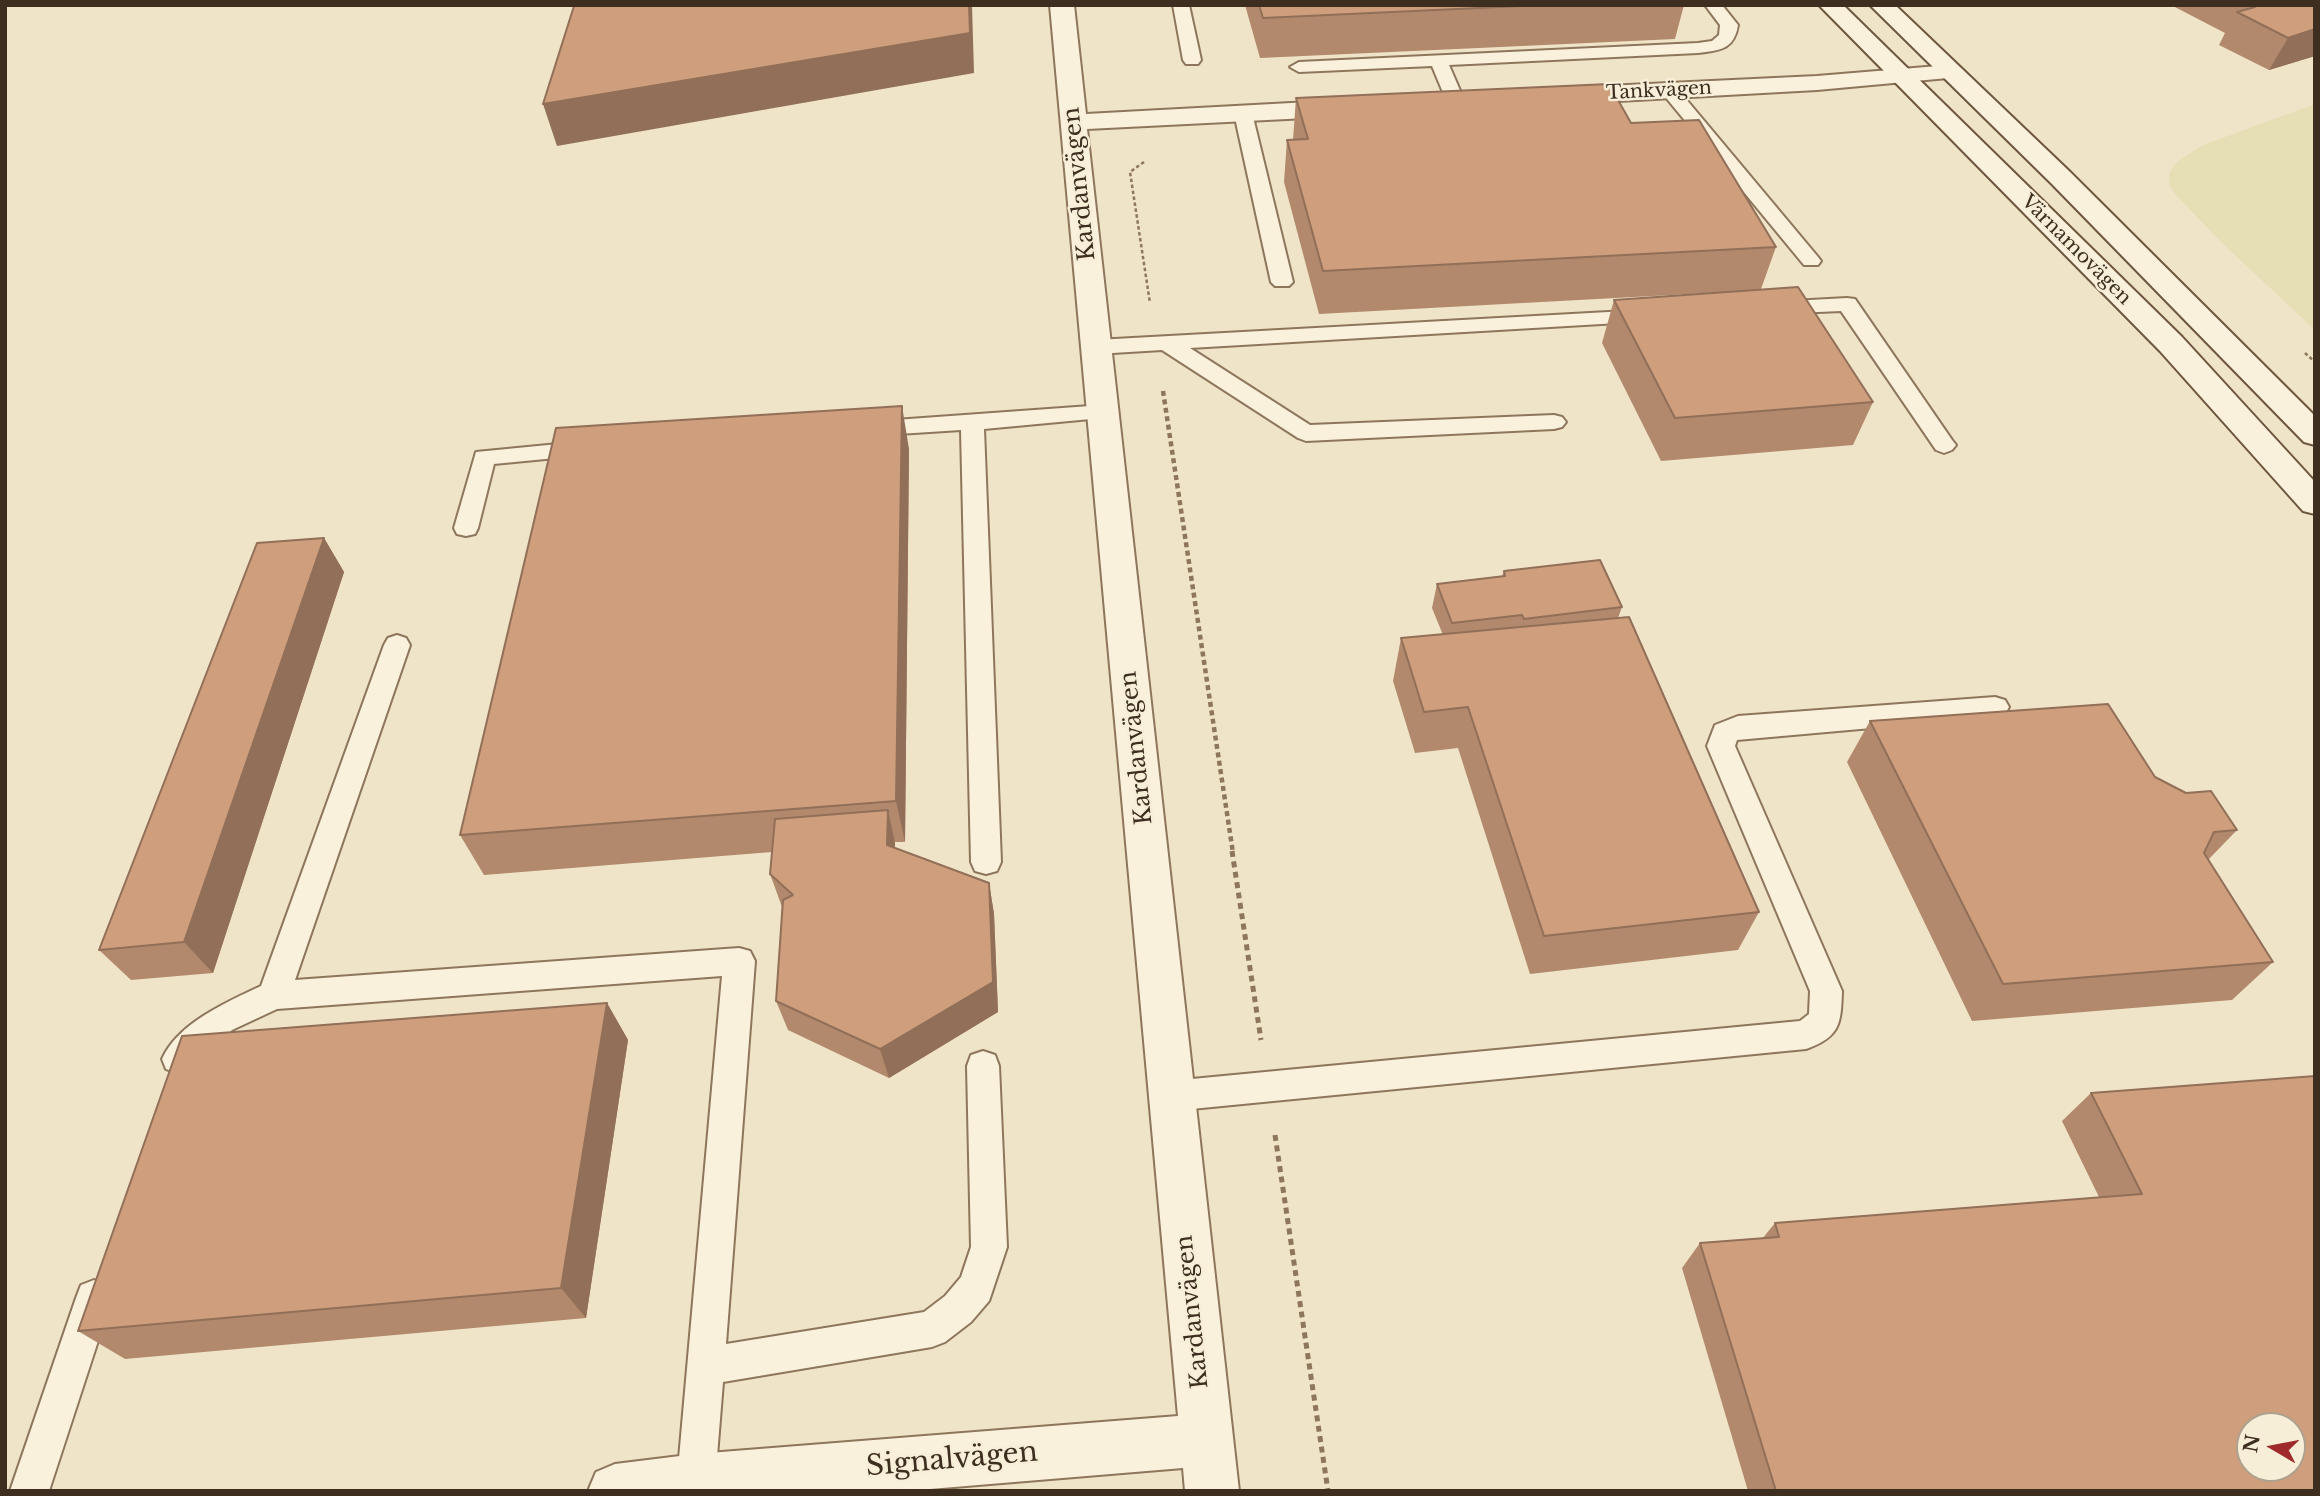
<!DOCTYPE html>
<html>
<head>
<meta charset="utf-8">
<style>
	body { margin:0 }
	#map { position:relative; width:2320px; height:1496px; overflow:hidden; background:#f0e4c8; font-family:"Libre Baskerville",serif }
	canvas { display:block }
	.frame { position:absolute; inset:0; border:7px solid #3d2e20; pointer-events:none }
	.north { position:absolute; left:2236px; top:1412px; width:70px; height:70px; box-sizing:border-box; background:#f7eed8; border:2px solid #ada18e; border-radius:50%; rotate:280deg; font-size:19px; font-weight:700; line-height:28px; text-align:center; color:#3d2e20 }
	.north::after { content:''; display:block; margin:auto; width:24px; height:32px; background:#9e2a2b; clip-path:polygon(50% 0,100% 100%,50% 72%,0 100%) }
</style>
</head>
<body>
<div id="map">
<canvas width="2320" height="1496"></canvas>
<div class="frame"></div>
<div class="north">N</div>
</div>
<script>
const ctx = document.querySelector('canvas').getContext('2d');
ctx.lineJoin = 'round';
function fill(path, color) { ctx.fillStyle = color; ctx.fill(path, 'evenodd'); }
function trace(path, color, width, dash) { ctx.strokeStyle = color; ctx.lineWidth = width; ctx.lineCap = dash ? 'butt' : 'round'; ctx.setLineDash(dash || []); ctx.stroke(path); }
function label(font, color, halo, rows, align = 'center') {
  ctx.font = font + ' "Libre Baskerville",serif'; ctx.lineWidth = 5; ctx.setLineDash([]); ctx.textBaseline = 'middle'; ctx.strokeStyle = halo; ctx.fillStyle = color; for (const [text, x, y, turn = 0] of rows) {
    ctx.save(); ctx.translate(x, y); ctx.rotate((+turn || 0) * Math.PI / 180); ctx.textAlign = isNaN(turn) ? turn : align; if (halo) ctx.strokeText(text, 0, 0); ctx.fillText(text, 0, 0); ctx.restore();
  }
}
const farmland = new Path2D(`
	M2315,104v226l-93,-87 -47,-49 -6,-10v-11l9,-12 25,-16z`);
const pathFar2 = new Path2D(`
	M1144,162l-14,10 20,131
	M2305,353l10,9`);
const pathFar1 = new Path2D(`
	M1163,391l70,462`);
const path = new Path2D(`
	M1232,851l29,189
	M1275,1135l53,356`);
const lane = new Path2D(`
	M1173,5h16l12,55 -3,4h-12l-3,-4z
	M1705,5h17l16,20c-4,25 -18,25 -40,28l-249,12 16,37 -9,6 -9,-6 -15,-36 -133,6 -9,-5 9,-5 399,-19 14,-2 7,-6 1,-10z
	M1669,85l6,1 143,171 3,4 -3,4h-14l-141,-171 -3,-4 3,-4z
	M1243,107l9,6 41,169 -4,4h-14l-4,-4 -37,-169z
	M1847,298l8,1 97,141 4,5 -4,5 -8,3 -8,-3 -95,-139 -68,3 -8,-1 -3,-5 3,-5 8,-1z
	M1645,310l8,1 3,5 -3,5 -463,27 120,77 244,-10 8,2 4,5 -4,5 -8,2 -248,12 -8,-3 -136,-88 -66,4 -8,-2 -3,-5 3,-5 8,-2z
	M1104,405l8,2 3,5 -3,5 -128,12 17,433 -4,9 -11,3 -11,-3 -4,-9 -10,-432 -94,6 -8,-2 -4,-5 4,-5 8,-2z
	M589,441l8,3 4,5 -4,5 -103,10 -16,64 -3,6 -9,2 -9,-2 -3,-6 22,-76z
	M397,635l9,3 4,7 -115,335 444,-32 11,3 5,10 -29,383 198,-32 21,-16 16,-19 10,-30 -4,-181 4,-11 12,-4 12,4 4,11 8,181 -18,54 -18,21 -26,20 -13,5 -209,35 -8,99 -4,10h-30l-4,-10 45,-505 -445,33 -45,21 -42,39 -12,5 -12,-5 -4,-10c16,-36 65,-57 99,-73l123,-341 4,-7z
	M1995,697l10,3 4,7 -4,7 -10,3 -258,23 -2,6 107,245c-1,33 -2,46 -36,58l-635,62 -12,-4 -5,-11 5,-11 12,-4 629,-60 9,-7 1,-23 -103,-245 8,-21 23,-9z
	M94,1280l13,5 5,13 -63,193h-39l66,-193 5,-13z`);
const street = new Path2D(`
	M1050,5h24l12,109 261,-14 9,3 4,5 -4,5 -9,3 -260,13 152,1362h-54l-2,-23 -277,23h-318l8,-19 19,-8 81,-10 482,-38z
	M1950,65l9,2 3,5 -3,5 -142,13 -253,14 -9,-3 -4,-5 4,-5 9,-3 253,-12z`);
const secondary = new Path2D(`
	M1819,5h24l339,332 133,145v32l-12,-3 -143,-160z
	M1870,5h25l174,166 246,245v29l-11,-3 -253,-259z`);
const wall = new Path2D(`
	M1245,5h439l-9,34 -415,19z
	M2171,5h144v51l-46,14 -50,-25 6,-12z
	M1296,98l335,25 145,124 -15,42 112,113 -20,43 -192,16 -59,-118 12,-43 113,-8 -408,22 -35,-132 3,-42h6z
	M909,449l-4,393h-10v6l94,35 5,31 4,98 -109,66 -101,-48 -12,-29 6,-94 -12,-33 2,-22 -288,23 -24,-40z
	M324,538l20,34 -131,401 -82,7 -32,-30z
	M1504,571l118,36 -4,11 141,294 -21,38 -208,24 -72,-226 -43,5 -22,-72 8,-43 42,-3 -11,-27 5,-24 65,-8z
	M1870,721l285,56 31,16 51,37 -29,30 65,102 -41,38 -260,21 -125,-259z
	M607,1003l21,37 -42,278 -461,41 -47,-28z
	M2091,1093l224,398h-567l-66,-223 18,-25 62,-4 13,-16 324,-26 -37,-76z`);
const shadedWall = new Path2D(`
	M969,5h3l2,68 -417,73 -14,-42z
	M2315,29v27l-46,14 19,-32z
	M902,406l7,43 -4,393 -9,-41z
	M324,538l20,34 -131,401 -29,-31z
	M888,810l7,33v34l-8,-32z
	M989,883l5,31 4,98 -109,66 -9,-29z
	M607,1003l21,37 -42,278 -25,-30z`);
const building = new Path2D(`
	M581,5h388l1,28 -427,71 31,-98z
	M1259,5h284l-280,13z
	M2252,5h63v24l-27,9 -51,-26 18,-5z
	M1609,84l22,39 68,-3 77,127 -453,24 -36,-131 21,-1 -12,-41z
	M1798,287l75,115 -198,16 -61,-118z
	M902,406l-6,395 -436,34 96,-407z
	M324,538l-140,404 -85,8 158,-407z
	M1600,560l22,47 -98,12 -2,-4 -70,8 -15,-39 68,-8 -1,-5z
	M1629,617l130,295 -215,24 -76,-229 -44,5 -23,-74z
	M2108,704l47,73 31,16 25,-2 26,39 -23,2 -10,21 69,109 -270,22 -133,-263z
	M888,810l-1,35 102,38 4,99 -113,67 -104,-48 7,-101 10,-5 -23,-21 5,-55z
	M607,1003l-46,285 -483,43 104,-295z
	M2315,1076v415h-539l-76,-248 79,-6 -4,-14 367,-29 -51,-101zM2250,1426h42v42h-42z`);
const farStreetnames = [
	["Tankvägen",1659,91,-3],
	["Värnamovägen",2076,250,45]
];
const streetNames = [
	["Kardanvägen",1080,184,-96],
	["Kardanvägen",1137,748,-96],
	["Kardanvägen",1193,1312,-96]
];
const nearStreetnames = [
	["Signalvägen",952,1460,-5]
];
fill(farmland, '#e6deb5');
trace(lane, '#8d765c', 4);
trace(street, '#8d765c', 4);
trace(secondary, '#6f573f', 4);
trace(pathFar2, '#8d765c', 2.5, [3.5, 2.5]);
trace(pathFar1, '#8d765c', 4.5, [5, 3.5]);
trace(path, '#8d765c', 5, [6, 4.5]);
fill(lane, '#faf1dc');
fill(street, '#faf1dc');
fill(secondary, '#faf1dc');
fill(wall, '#b2896c');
fill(shadedWall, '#916f58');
fill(building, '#cf9f7d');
trace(building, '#916f58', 2);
label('19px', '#3d2e20', '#f7eed8', farStreetnames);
label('23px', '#3d2e20', '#f7eed8', streetNames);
label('28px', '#3d2e20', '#f7eed8', nearStreetnames);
</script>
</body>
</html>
